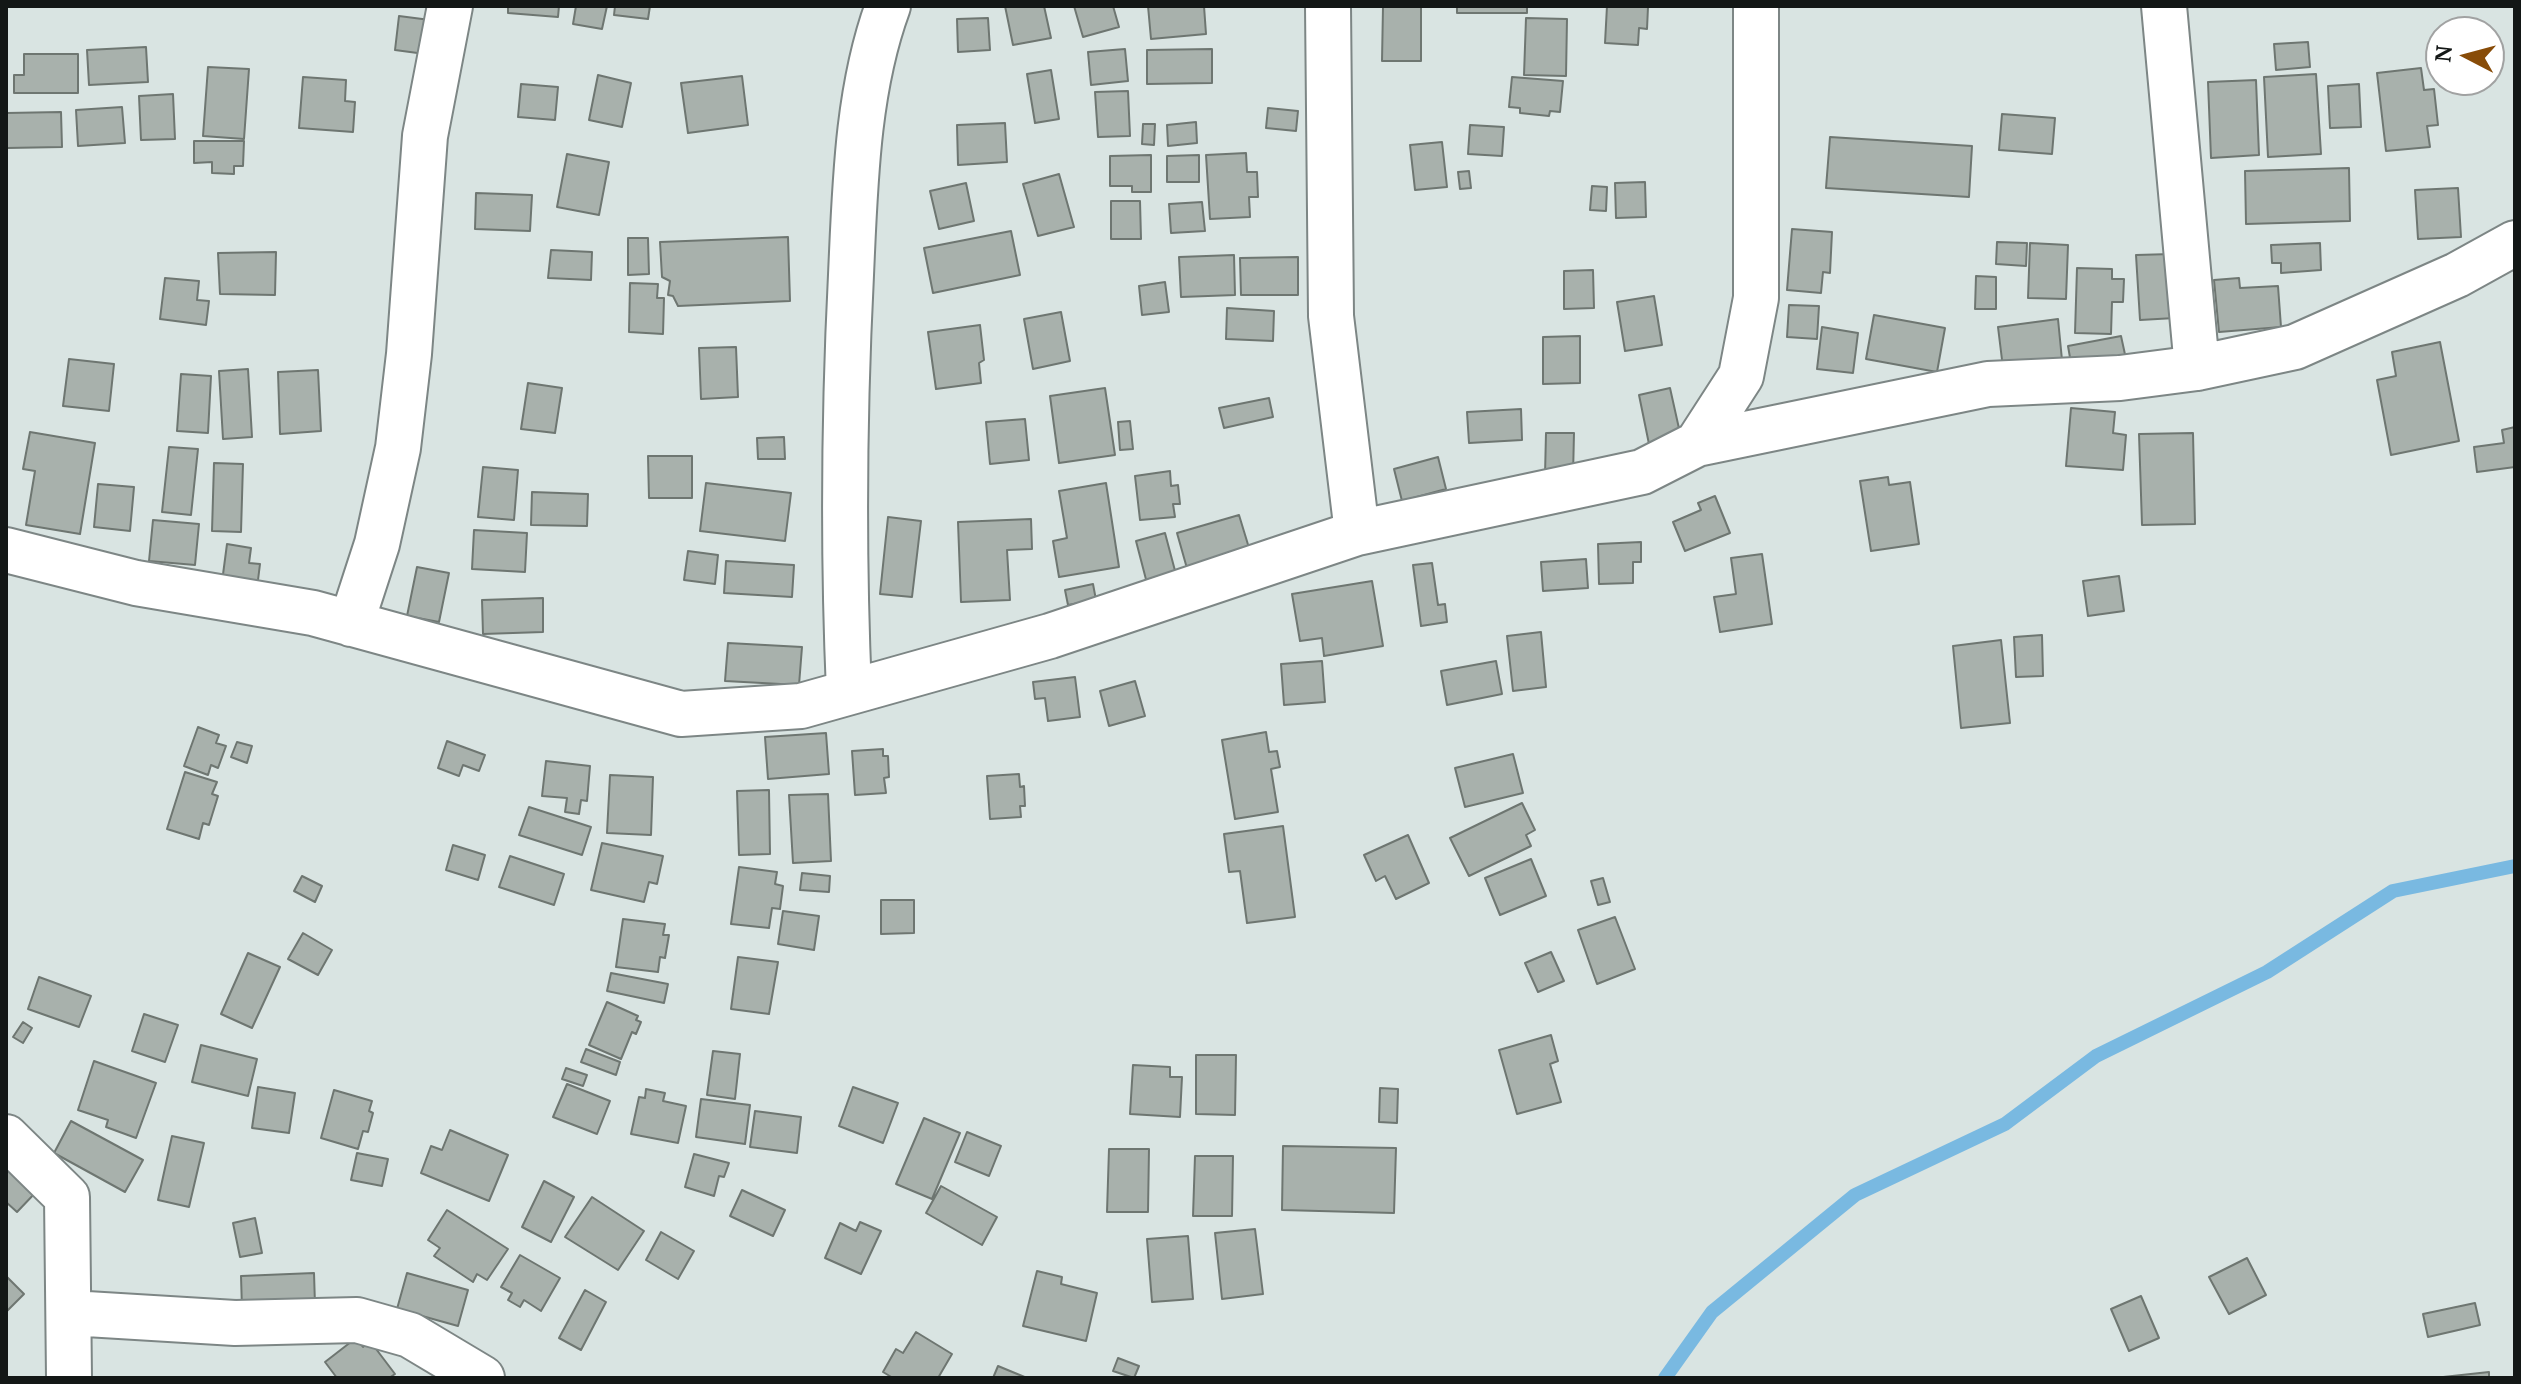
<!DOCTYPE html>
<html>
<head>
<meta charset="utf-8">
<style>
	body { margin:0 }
	#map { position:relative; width:2521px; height:1384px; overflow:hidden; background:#d9e4e2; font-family:"PT Serif",serif }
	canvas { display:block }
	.frame { position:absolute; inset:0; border:8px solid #131716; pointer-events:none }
	.north { position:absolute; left:2425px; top:16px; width:80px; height:80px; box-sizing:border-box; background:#fff; border:2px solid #a1a2a2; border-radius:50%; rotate:276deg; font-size:22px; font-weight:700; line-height:32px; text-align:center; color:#131716 }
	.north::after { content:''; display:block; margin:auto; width:28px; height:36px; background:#884c08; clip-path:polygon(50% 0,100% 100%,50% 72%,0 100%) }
</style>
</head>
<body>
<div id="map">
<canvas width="2521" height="1384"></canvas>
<div class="frame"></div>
<div class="north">N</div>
</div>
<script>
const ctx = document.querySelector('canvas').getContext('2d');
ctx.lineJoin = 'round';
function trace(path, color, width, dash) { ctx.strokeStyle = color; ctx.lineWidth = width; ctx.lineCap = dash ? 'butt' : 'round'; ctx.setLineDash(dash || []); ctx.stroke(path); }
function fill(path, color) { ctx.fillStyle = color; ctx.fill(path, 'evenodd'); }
const stream = new Path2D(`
	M1665,1378l47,-66 143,-117 150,-71 91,-68 171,-84 126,-81 122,-25`);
const building = new Path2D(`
	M508,6h51l-1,11 -50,-4z
	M576,6h31l-5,23 -29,-5z
	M615,6h35l-2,13 -34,-4z
	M1005,6h39l7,32 -38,7z
	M1074,6h39l6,21 -36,10z
	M1148,6h56l2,28 -55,5z
	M1457,6h70v7h-70z
	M1607,6l41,1 -1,22 -8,-1 -1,17 -33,-2z
	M1383,7h38v54h-39z
	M399,16l31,4 -5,34 -30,-4z
	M988,18l2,32 -32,2 -1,-33z
	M1526,18l41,1 -1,57 -42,-1z
	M2308,42l2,25 -34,3 -2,-26z
	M146,47l2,35 -59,3 -2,-35z
	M1125,49l3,32 -37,4 -3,-33z
	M1212,49v34l-65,1v-34z
	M24,54h54v39h-64v-18h10z
	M208,67l41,2 -5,70 -41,-3z
	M2421,68l3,22 10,-1 4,36 -11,1 3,21 -44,4 -9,-78z
	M1051,70l8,49 -24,4 -8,-49z
	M2316,74l5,80 -53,3 -4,-80z
	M598,75l33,8 -9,44 -33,-7z
	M742,76l6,49 -60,8 -7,-50z
	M303,77l43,3 -1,21 10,1 -2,30 -54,-4z
	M1512,77l51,4 -3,31 -10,-1 -1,5 -29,-3v-5l-11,-1z
	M2256,80l3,75 -48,3 -3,-76z
	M521,84l37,3 -3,33 -37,-3z
	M2359,84l2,43 -31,1 -2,-42z
	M1128,91l2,45 -32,1 -3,-45z
	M173,94l2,45 -34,1 -2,-44z
	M122,107l3,36 -47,3 -2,-36z
	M1268,108l30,3 -2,20 -30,-3z
	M61,112l1,35 -55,1v-35z
	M2002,114l53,4 -3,36 -53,-4z
	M1196,122l1,21 -29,3 -1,-21z
	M1005,123l2,39 -49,3 -1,-40z
	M1143,124h12l-1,21 -12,-1z
	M1470,125l34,2 -2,29 -34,-2z
	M1830,137l142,9 -3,51 -143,-9z
	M194,141h50l-1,25h-9v8l-22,-1v-11l-18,1z
	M1442,142l5,45 -32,3 -5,-45z
	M1246,153l1,19h10l1,25h-9l1,20 -40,2 -4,-64z
	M567,154l42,8 -10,53 -42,-8z
	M1151,155v37h-19v-6h-22v-30z
	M1199,155v27h-32v-26z
	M2349,168l1,53 -104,3 -1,-53z
	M1469,171l2,17 -11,1 -2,-17z
	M1059,174l15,53 -36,9 -15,-52z
	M1645,182l1,35 -30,1 -1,-35z
	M966,183l8,38 -35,8 -9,-38z
	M1592,186l15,1 -1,24 -16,-1z
	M2458,188l3,49 -43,2 -3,-49z
	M476,193l56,2 -2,36 -55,-2z
	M1111,201h29l1,38h-30z
	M1202,202l3,29 -34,2 -2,-29z
	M1792,229l40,3 -2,41 -7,-1 -2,21 -34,-3z
	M1011,231l9,44 -87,18 -9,-45z
	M788,237l2,64 -112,5 -5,-10 -5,-1 2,-14 -8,-4 -2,-35z
	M628,238h20l1,36 -21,1z
	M1997,242l30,1 -1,23 -30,-2z
	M2030,243l38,2 -2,54 -38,-1z
	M2320,243l1,27 -40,3v-10h-9l-1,-18z
	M551,250l41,2 -1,28 -43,-2z
	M276,252l-1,43 -55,-1 -2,-41z
	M2172,254l3,64 -35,2 -4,-65z
	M1234,255l1,40 -54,2 -2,-40z
	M1298,257v38h-57l-1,-37z
	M2077,268l35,1v10h12l-1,23h-11l-1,32 -36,-1z
	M1593,270l1,38 -30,1v-38z
	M1976,276l20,1v32h-21z
	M165,278l34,3 -2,19 12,1 -3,24 -46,-6z
	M2239,278l1,10 38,-2 3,41 -62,5 -5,-52z
	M1165,282l4,30 -27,3 -3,-29z
	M630,283l28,1 -1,14h7l-1,36 -34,-2z
	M1654,296l8,49 -37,6 -8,-49z
	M1789,305l30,1 -2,33 -30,-2z
	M1227,308l47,3 -1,30 -47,-2z
	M1061,312l9,49 -37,8 -9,-50z
	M1874,315l71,13 -8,44 -71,-13z
	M2058,319l4,41 -59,8 -5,-41z
	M980,325l4,35 -5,3 2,20 -45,6 -8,-57z
	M1822,327l36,6 -5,40 -36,-4z
	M1580,336v47l-37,1v-47z
	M2121,336l5,23 -54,10 -4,-23z
	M2440,342l19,99 -68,14 -14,-75 19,-4 -4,-24z
	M736,347l2,50 -37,2 -2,-51z
	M69,359l45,5 -5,47 -46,-5z
	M248,369l4,68 -29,2 -4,-68z
	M318,370l3,61 -41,3 -2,-62z
	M181,374l30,2 -3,57 -31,-2z
	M528,383l34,5 -7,45 -34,-4z
	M1105,388l10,67 -56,8 -9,-67z
	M1670,388l12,54 -32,7 -11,-54z
	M1269,398l4,19 -49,11 -5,-20z
	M2071,408l44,4 -2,21 13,2 -3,35 -57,-4z
	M1521,409l1,31 -53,3 -2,-31z
	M1025,419l4,41 -39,4 -4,-42z
	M1130,421l3,28 -13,1 -2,-28z
	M2515,427v40l-38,5 -3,-25 30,-4 -2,-13z
	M30,432l65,11 -15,91 -54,-9 9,-54 -12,-2z
	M1546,433h28l-1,43 -28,-1z
	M2193,433l2,91 -53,1 -3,-91z
	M784,437l1,22h-27l-1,-21z
	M169,447l29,2 -7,66 -29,-3z
	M648,456h44v42h-43z
	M1438,457l8,32 -44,12 -8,-32z
	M214,463l29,1 -2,68 -29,-1z
	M483,467l35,3 -4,50 -36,-3z
	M1170,471l1,15 7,-1 2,19h-7l2,13 -35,3 -5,-44z
	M1888,477l1,8 21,-3 9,62 -48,7 -11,-70z
	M706,483l85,10 -6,48 -85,-10z
	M1106,483l13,84 -60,10 -6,-36 14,-3 -8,-47z
	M98,484l36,3 -4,44 -36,-4z
	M532,492l56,2 -1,32 -56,-1z
	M1715,496l15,37 -45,18 -12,-29 28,-12 -3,-7z
	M1239,515l14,46 -63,18 -13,-46z
	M888,517l33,4 -9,76 -32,-3z
	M1031,519l1,30 -25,1 3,50 -49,2 -3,-80z
	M153,520l46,4 -4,41 -46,-4z
	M474,530l53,3 -2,39 -53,-3z
	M1165,533l13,49 -29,9 -13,-50z
	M1641,542v20h-8v21l-34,1 -1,-40z
	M227,544l24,4 -2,15 11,1 -3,24 -35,-6z
	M688,551l30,4 -3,29 -31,-4z
	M1762,554l10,70 -52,8 -6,-35 22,-3 -5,-36z
	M1586,559l2,29 -45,3 -2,-29z
	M726,561l68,4 -2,32 -68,-4z
	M1432,563l6,42 7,-1 2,18 -26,4 -8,-61z
	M417,567l32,6 -10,49 -32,-6z
	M2119,576l5,35 -36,5 -5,-35z
	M1372,581l11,65 -59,10 -2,-18 -22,3 -8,-47z
	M1093,584l3,16 -28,5 -3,-15z
	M543,598v34l-60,2 -1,-34z
	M1541,632l5,55 -33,4 -6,-55z
	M2042,635l1,41 -27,1 -2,-40z
	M2001,640l9,83 -49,5 -8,-82z
	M728,643l74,4 -3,38 -74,-4z
	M1322,661l3,41 -41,3 -3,-41z
	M1496,661l6,33 -55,11 -6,-34z
	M1075,677l5,40 -32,4 -3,-23 -10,1 -2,-17z
	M1135,681l10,35 -36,10 -9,-35z
	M198,727l21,8 -3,8 10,3 -8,22 -7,-3 -3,10 -24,-9z
	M1266,732l3,20 8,-1 3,16 -9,2 7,43 -43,7 -13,-79z
	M826,733l3,41 -61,5 -3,-42z
	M447,741l38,14 -6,16 -16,-6 -4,11 -21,-8z
	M237,742l15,4 -5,17 -16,-6z
	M883,749v7h5l1,21 -5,1 2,15 -31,2 -3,-44z
	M1513,754l10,39 -58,14 -10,-39z
	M546,761l44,5 -3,35 -6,-1 -2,14 -14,-2 2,-14 -25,-2z
	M185,772l32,10 -5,12 6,2 -9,29 -6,-2 -4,16 -32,-10z
	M1019,774l1,13 4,-1 1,20h-5l1,11 -31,2 -3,-43z
	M610,775l43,2 -2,58 -44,-2z
	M769,790l1,64 -31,1 -2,-64z
	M828,794l3,67 -38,2 -4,-68z
	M1522,803l13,27 -9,5 5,11 -62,30 -19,-38z
	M529,807l62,20 -9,28 -63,-20z
	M1283,826l12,91 -48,6 -7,-52 -11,1 -5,-38z
	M1408,835l21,48 -33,16 -11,-23 -9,5 -12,-26z
	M602,843l61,13 -6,28 -8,-2 -5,20 -53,-12z
	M453,845l32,10 -7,25 -32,-10z
	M510,856l54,18 -10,31 -55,-18z
	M1531,859l15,37 -46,19 -15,-37z
	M739,867l38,5 -2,12 8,2 -3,23 -8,-1 -3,20 -38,-4z
	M802,873l28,3 -1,16 -29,-2z
	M302,876l20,10 -7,16 -21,-11z
	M1603,878l7,24 -12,3 -7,-24z
	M881,900h33v33l-33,1z
	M783,911l36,5 -5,34 -36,-6z
	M1615,917l20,52 -38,15 -19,-54z
	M623,919l42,5 -2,11h6l-4,23 -5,-1 -2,15 -42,-5z
	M303,933l29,17 -14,25 -30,-16z
	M1551,952l13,29 -26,11 -13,-29z
	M248,953l32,14 -28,61 -31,-14z
	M738,957l40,5 -9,52 -38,-5z
	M611,973l57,11 -4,19 -57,-12z
	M39,977l52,19 -12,31 -51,-18z
	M607,1002l31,14 -2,4 5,2 -5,12 -4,-2 -11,27 -32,-14z
	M144,1014l34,11 -13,37 -33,-11z
	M23,1022l9,6 -9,15 -10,-6z
	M1551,1035l7,26 -8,3 11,38 -44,12 -18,-64z
	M201,1045l56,14 -9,37 -56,-14z
	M586,1049l34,13 -4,13 -35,-13z
	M713,1051l27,3 -5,45 -28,-4z
	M1196,1055h40l-1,60 -39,-1z
	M94,1061l62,22 -20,55 -30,-11 2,-7 -30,-10z
	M1133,1065l37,2v10h12l-2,40 -50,-3z
	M566,1068l21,7 -4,11 -21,-7z
	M567,1084l43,17 -13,33 -44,-17z
	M258,1087l37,6 -6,40 -37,-5z
	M853,1087l45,16 -15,40 -44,-17z
	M1380,1088l18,1 -1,34 -18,-1z
	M646,1089l19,4 -2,8 23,5 -8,37 -47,-9 8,-37 6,1z
	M334,1090l38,11 -3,10 4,2 -5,19 -5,-1 -5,18 -37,-11z
	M701,1099l49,6 -5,39 -49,-7z
	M755,1111l46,6 -4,36 -47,-6z
	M924,1118l36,15 -28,66 -36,-15z
	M71,1121l72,39 -18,32 -71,-39z
	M450,1130l58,25 -19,46 -68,-28 10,-27 11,4z
	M967,1132l34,14 -12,30 -34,-14z
	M172,1136l32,7 -15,64 -31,-7z
	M1283,1146l113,2 -2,65 -112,-3z
	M1109,1149h40l-1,63h-41z
	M357,1153l31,6 -6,27 -31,-6z
	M694,1154l35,9 -5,14 -5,-1 -5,20 -29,-9z
	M1195,1156h38l-1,60h-39z
	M6,1163l30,29 -19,20 -11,-10z
	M544,1181l30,16 -23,45 -29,-15z
	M941,1186l56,31 -15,28 -56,-32z
	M742,1190l43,20 -12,26 -43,-20z
	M592,1197l52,34 -26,39 -53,-33z
	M447,1210l61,39 -21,31 -10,-6 -4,8 -39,-26 6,-8 -12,-8z
	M255,1218l7,35 -22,4 -7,-34z
	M860,1222l21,9 -20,43 -36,-16 15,-35 16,8z
	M1255,1229l8,65 -41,5 -7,-66z
	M661,1232l33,19 -16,28 -32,-19z
	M1188,1236l5,63 -41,3 -5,-63z
	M520,1255l40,23 -19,33 -17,-11 -4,7 -12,-7 4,-7 -11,-6z
	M2247,1258l19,37 -37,19 -20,-37z
	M1037,1271l25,6 -1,7 36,9 -11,48 -63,-15z
	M314,1273l1,32 -73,4 -1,-33z
	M407,1273l61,17 -10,36 -61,-17z
	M6,1276l18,18 -18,18z
	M585,1290l21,12 -25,48 -22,-12z
	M2141,1296l18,42 -30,13 -18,-42z
	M2475,1303l5,22 -52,12 -5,-23z
	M916,1332l36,22 -14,24h-45l-10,-6 13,-23 7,4z
	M356,1338l7,9 7,-6 25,33 -6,4h-52l-12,-16z
	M1118,1358l21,8 -5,12 -21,-7z
	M998,1366l29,12h-34z
	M2489,1372v6h-55z`);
const minor = new Path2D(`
	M1328,6l3,310 26,217
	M2164,6l33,362
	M1697,444l291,-60 132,-6 77,-10 98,-21 162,-72 58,-32
	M6,550l130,33 177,30 368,101 120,-8 249,-70 307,-103 285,-61 55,-28 44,-68 15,-78v-292
	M351,624l26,-80 21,-96 11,-94 16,-218 25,-130
	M849,692c-6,-139 -5,-278 2,-417 4,-89 6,-185 37,-269
	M6,1137l61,60 2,181
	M70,1313l165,10 122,-3 53,15 72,43`);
trace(stream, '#79b9e1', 14);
fill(building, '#a8b1ac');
trace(building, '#6e7671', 2);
trace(minor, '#7d8685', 48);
trace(minor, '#fff', 44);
</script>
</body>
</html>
